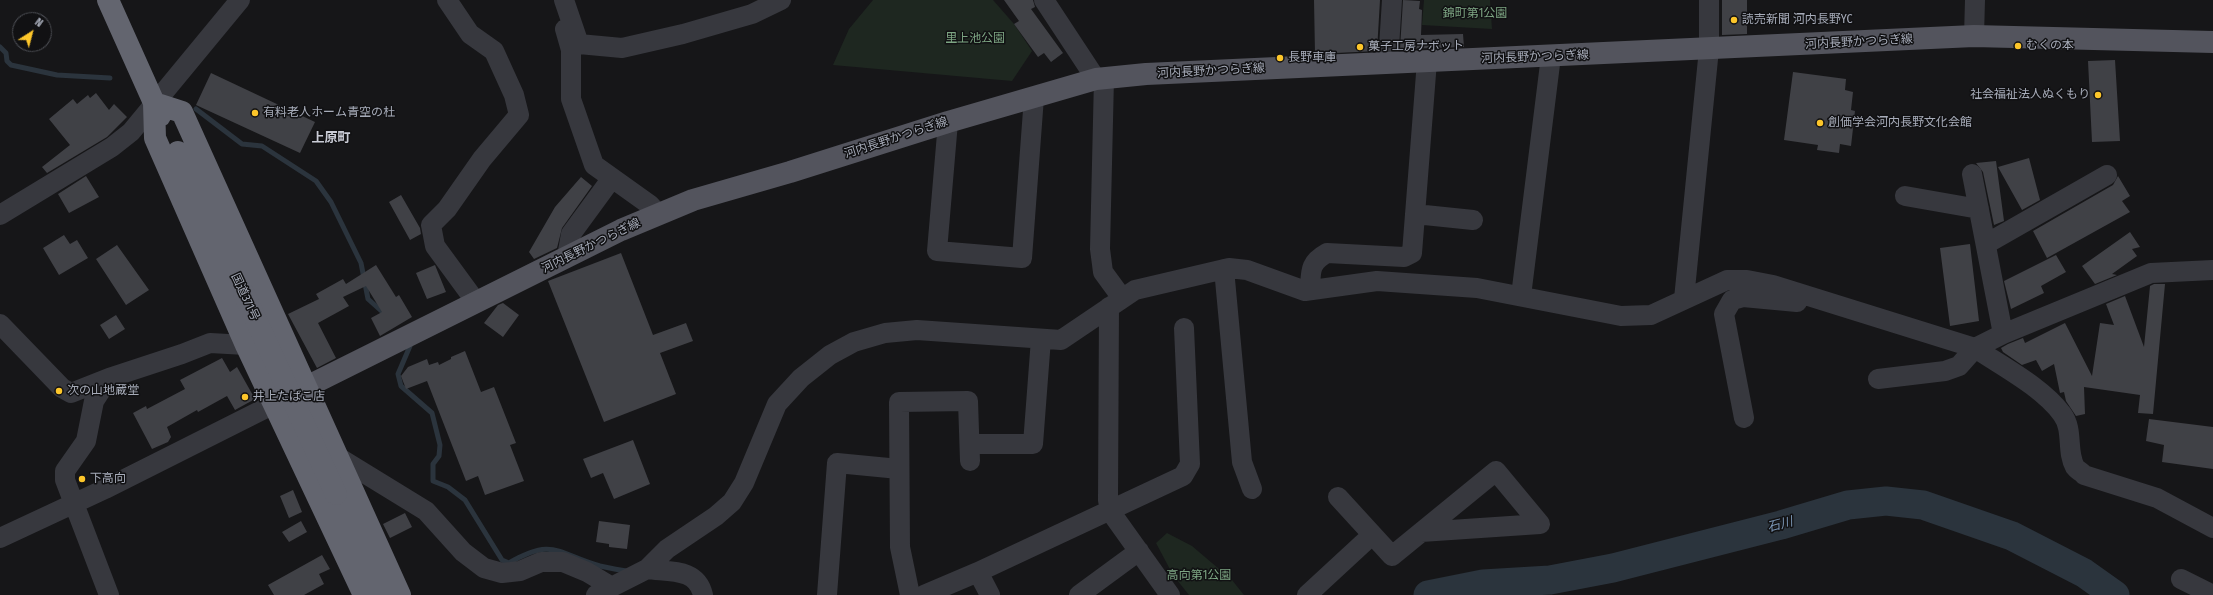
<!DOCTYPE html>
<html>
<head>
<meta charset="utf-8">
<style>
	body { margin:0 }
	#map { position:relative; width:2213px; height:595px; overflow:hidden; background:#161618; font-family:"Fira Sans Condensed",sans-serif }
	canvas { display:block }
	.north { position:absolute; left:12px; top:12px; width:40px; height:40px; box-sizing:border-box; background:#111113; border:1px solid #4d4f55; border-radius:50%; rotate:36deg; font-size:11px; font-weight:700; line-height:16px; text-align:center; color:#a7acb9 }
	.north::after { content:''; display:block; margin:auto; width:14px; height:18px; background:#fdc62a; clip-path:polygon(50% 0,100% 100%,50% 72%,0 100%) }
</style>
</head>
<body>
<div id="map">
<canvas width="2213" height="595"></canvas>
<div class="north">N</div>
</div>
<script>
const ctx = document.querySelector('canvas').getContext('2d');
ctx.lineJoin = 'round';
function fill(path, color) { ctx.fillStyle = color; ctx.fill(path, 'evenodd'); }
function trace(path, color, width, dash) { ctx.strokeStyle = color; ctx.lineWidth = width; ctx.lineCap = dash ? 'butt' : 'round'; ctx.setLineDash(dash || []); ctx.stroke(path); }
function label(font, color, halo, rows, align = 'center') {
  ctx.font = font + ' "Fira Sans Condensed","Noto Sans JP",sans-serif'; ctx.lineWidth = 3; ctx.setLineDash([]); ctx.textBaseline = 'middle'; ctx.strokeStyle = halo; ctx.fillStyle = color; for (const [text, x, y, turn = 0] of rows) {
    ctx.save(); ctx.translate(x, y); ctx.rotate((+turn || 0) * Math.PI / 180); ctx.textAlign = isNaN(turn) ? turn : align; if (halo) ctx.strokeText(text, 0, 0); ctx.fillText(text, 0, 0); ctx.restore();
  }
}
const green = new Path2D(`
	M873,0h120l21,24 18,27 -20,30 -179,-16 16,-36z
	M1424,0h66l2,29 -70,-4z
	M1167,533l25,13 40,34 12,15h-55l-16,-20 -17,-32z`);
const stream = new Path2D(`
	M0,47l6,6 1,8 4,4 46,10 53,3
	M196,109l46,35 20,2 54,35 15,21 30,61 7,36 19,17
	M410,346l-12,28 3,12 31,27 8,32 -1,11 -6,8v17l15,6 17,13 37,60 7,3c45,-26 48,-9 91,3 9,2 18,4 27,5`);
const river = new Path2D(`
	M1428,595l55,-11 67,-4 63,-12 168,-43 67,-20 38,-4 37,4 89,31 72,37 31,22`);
const building = new Path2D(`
	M1004,0h29l2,7 -4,2 32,44 -12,9 -7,-9 -6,4 -24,-33 5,-3z
	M1314,0h66l-3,51 -62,3z
	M1403,0l17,1 -1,8 3,1 -1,25 42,-1 1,13 -64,2z
	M1722,0h25v34l-25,1z
	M2115,60l5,81 -28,1 -4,-81z
	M1793,72l53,7 -1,11 8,2 -2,18 4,1 -4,35 -11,-2 -1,9 -22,-3 1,-5 -34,-5z
	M211,73l104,49 -15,31 -104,-48z
	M96,93l13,17 5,-6 13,13 -20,20 -60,36 -5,-6 28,-22 -21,-26 24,-20 4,5 11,-9 2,3z
	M2029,158l11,42 -18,10 -24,-43z
	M1996,161l8,60 -10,4 -11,-53 -7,-9z
	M86,176l13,21 -30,16 -11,-19z
	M2118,176l12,20 -8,5 8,11 -83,46 -14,-27 80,-46z
	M581,177l11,9 -30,42 -5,20 -23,11 -5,-7 26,-45z
	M401,195l19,33 1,6 -11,6 -21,-38z
	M2130,232l10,15 -8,2 5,7 -25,18 5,1 -22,9 -13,-18z
	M64,235l6,9 7,-4 11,18 -29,17 -16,-27z
	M1970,244l9,77 -29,5 -10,-78z
	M117,245l32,45 -23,15 -30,-46z
	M621,253l32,82 33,-12 7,18 -33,12 16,41 -72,28 -56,-141z
	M2056,255l10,17 -25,14 3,7 -33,16 -7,-28z
	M376,265l20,32 3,-2 13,22 -32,19 -9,-18 11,-6 -16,-26 -23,11 6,9 -31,17 18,35 -19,10 -29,-54 31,-15 -3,-5 27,-15 3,5z
	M435,265l11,27 -19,7 -11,-26z
	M2154,284h11l-12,130 -15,-1 2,-18 -56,-8 1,27 -9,2 -10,-15 -2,-9 -4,1 -6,-29 -12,7 -6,-11 -14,5 -19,-13 -2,-4 7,-4 15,-6 2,5 40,-20 27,53 8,-53 14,2 -8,-21 19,-8 19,51 6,-61z
	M503,303l16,12 -16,22 -19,-14 14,-18z
	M116,315l9,14 -16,10 -9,-14z
	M465,351l16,41 13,-5 22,56 -6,2 14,36 -39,14 -7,-19 -12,5 -39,-100 -21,8 -5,-13 7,-9 19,-8 2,6 9,-3 1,3 12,-6v-2z
	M222,358l8,14 7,-5 18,32 -20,11 -8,-14 -29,16 -1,-2 -30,17 4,10 -3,5 -16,7 -19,-36 13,-7 1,3 38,-20 -5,-9z
	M2149,419l64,8v42l-51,-7 2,-17 -18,-4z
	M633,440l17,44 -36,15 -11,-26 -12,5 -8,-19z
	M293,490l9,22 -13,6 -9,-22z
	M405,513l7,14 -22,11 -7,-14z
	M301,521l6,11 -18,10 -7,-10z
	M599,521l31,4 -3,24 -18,-2v-3l-13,-2z
	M322,555l8,14 -11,5 5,10 -20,11h-30l-6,-10z`);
const minor = new Path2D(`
	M447,0l23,34 24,17 20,44 5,20 -37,44 -35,50 -16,16 4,21 41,56
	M564,0l15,44 43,4 61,-14 69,-20 29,-14
	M1044,0l52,79
	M565,29l6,21v49l23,66 56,40 8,9
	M1974,36l1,-36
	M1388,63l4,-63
	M1104,78l-4,171 3,23 19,26
	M948,122l-11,129 85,7 12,-161
	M1972,174l31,160
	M1905,196l74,13
	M1415,214l58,6
	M0,215l112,-68 19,-15 109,-132
	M1986,244l121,-69
	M567,257l4,-23 41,-56
	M1224,269l18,193 10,27
	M1310,290c1,-19 -1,-27 17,-37l77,4 8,-4 15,-192
	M1521,296l30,-240
	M1684,299l25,-250v-49
	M1109,307l-1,193 2,11 60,84
	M0,324l62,64 9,5 38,-15 73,-24 28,-11 36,2
	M109,378l-15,23 -8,40 -21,30v9l44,115
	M1878,379l67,-8 14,-5 16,-18c28,19 67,39 87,66 12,16 4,37 13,53 2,3 7,5 9,8l73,23 56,30
	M1744,418l-20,-104 8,-14 11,-3 54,5
	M970,444h63l8,-105
	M338,457l88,54 37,41 21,16 18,5 18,-2 21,-9h22l24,10 25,15
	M1338,497l54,59 104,-85 44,53 -119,8
	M0,538l105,-49 169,-85
	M647,569c23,3 50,-1 56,26
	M978,572l12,23
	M2181,579l32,16
	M596,595l51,-26 20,-20 49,-33 16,-14 12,-19 33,-79 24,-26 29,-23 24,-13 31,-9 32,-3 144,10 74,-50 94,-22 18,2 58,21 72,-10 100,7 144,28 30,-1 76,-35h20l26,5 202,63 28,-14 148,-61 62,-3
	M827,595l10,-132 62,6
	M910,595l-10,-48 -1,-145 69,-1 2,60
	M924,595l54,-23 205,-96 7,-12 -6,-136
	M1079,595l60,-44
	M1307,595l65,-60`);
const major = new Path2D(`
	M290,395l331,-165 72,-30 97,-28 158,-50 148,-43 50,-5 828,-38 239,6`);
const highway = new Path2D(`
	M108,0l52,116
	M154,103l28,9 218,483
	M154,103l1,35 91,207 118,250
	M178,152l66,142
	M336,494l45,101`);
const highwayBridge = new Path2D(`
	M244,294l92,200`);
const markers = [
	[1734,20,4,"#fdc62a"],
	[2018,46,4,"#fdc62a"],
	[1360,47,4,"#fdc62a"],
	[1280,58,4,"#fdc62a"],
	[2098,95,4,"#fdc62a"],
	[255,113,4,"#fdc62a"],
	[1820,123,4,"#fdc62a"],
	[59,391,4,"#fdc62a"],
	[245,397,4,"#fdc62a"],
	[82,479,4,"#fdc62a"]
];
const parkNames = [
	["錦町第1公園",1475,14],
	["里上池公園",975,39],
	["高向第1公園",1199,576]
];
const poiNames = [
	["読売新聞 河内長野YC",1742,20],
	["むくの本",2026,46],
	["菓子工房ナボット",1368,47],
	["長野車庫",1288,58],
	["社会福祉法人ぬくもり",2090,95,"right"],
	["有料老人ホーム青空の杜",263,113],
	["創価学会河内長野文化会館",1828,123],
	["次の山地蔵堂",67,391],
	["井上たばこ店",253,397],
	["下高向",90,479]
];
const streetNames = [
	["河内長野かつらぎ線",1859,42,-3],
	["河内長野かつらぎ線",1535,57,-2],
	["河内長野かつらぎ線",1211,71,-3],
	["河内長野かつらぎ線",896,138,-18],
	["河内長野かつらぎ線",591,246,-26],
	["国道371号",245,297,65]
];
const neighbourhoodNames = [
	["上原町",331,138]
];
const waterNames = [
	["石川",1780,525,-15]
];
fill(green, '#1e2720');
trace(stream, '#2b343d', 5);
trace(river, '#2b343d', 29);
fill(building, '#404146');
trace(minor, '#37383e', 20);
trace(major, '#53545d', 22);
trace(highway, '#63656f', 22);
trace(highwayBridge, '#63656f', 22);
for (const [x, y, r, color] of markers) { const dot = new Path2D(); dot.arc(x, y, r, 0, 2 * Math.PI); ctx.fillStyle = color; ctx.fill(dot); trace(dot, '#111113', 1.5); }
label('12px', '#7da583', '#111113', parkNames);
label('12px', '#a7acb9', '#111113', poiNames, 'left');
label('12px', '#a7acb9', '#111113', streetNames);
label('bold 13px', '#c9cbd5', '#111113', neighbourhoodNames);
label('italic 13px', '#7c97b6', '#111113', waterNames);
</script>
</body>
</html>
